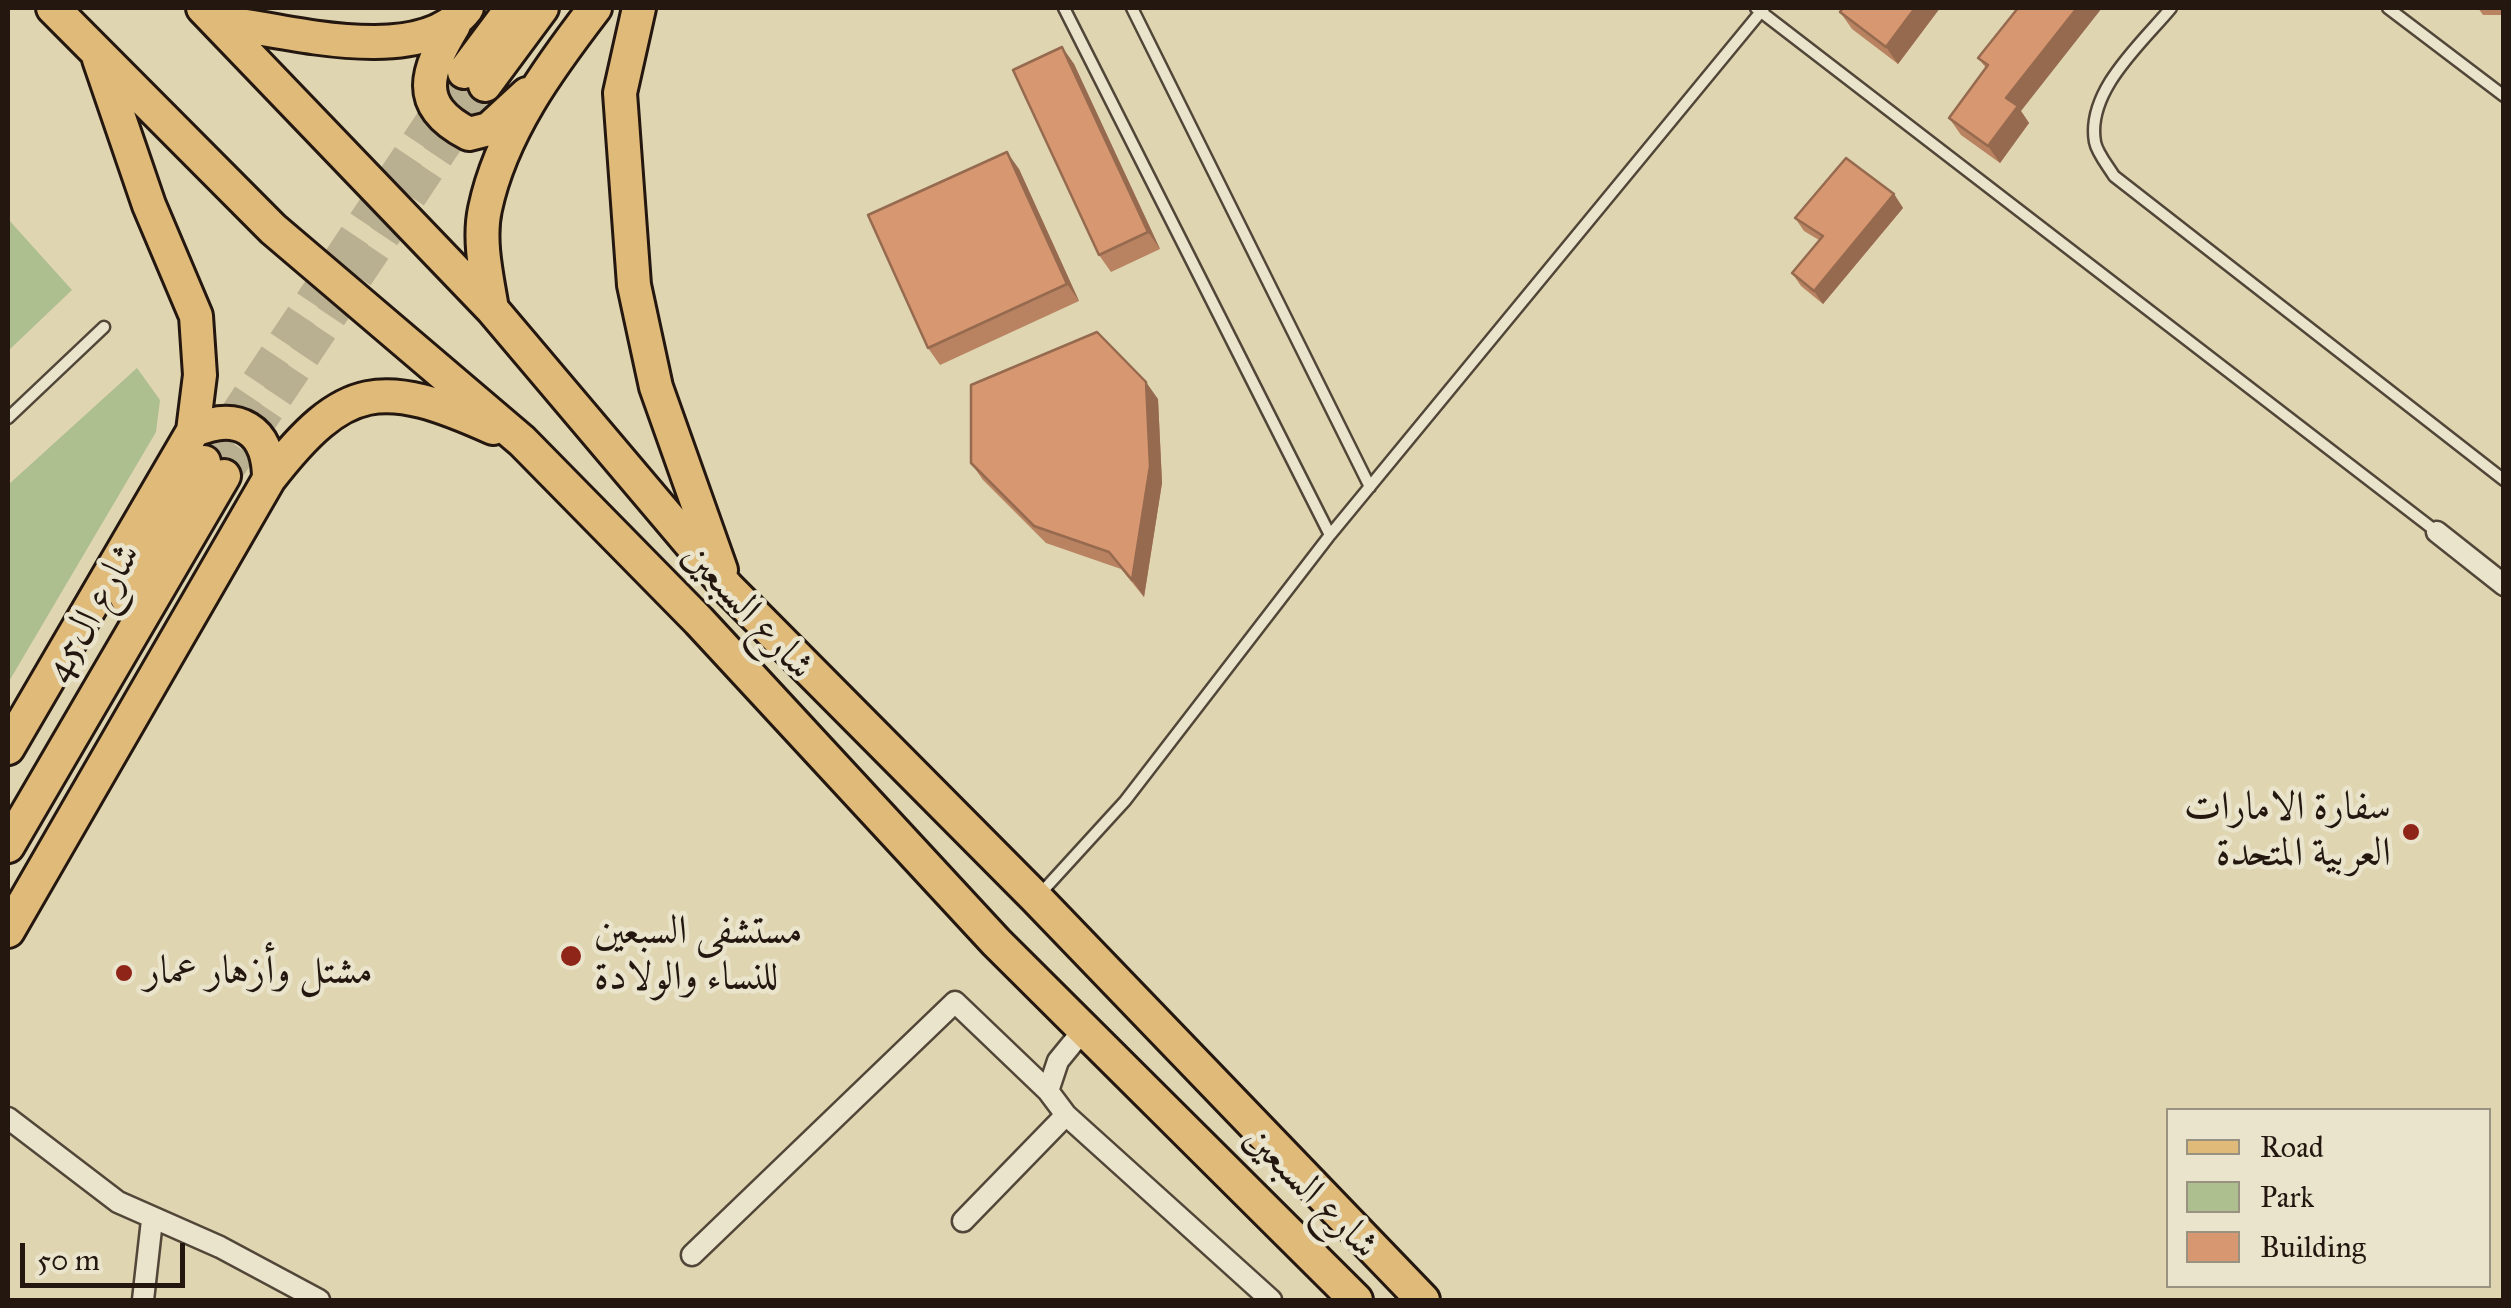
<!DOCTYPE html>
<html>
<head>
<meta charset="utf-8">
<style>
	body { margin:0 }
	#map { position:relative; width:2511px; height:1308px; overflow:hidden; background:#dfd5b1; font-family:"IM FELL Great Primer",serif }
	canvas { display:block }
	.frame { position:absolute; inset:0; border:10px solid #231710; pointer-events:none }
	.legend { position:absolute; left:2166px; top:1108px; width:325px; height:180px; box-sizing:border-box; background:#eae4cc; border:2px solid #9a9281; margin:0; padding:12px 18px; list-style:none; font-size:30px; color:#231710 }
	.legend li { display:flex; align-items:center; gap:20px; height:50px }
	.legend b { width:50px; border:2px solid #9a9281 }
	.scale { position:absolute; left:20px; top:1243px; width:165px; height:45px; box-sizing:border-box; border:5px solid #231710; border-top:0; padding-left:12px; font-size:30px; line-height:35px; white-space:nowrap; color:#231710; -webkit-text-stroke:8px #eae4cc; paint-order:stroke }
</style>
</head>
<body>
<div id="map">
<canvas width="2511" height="1308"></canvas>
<div class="frame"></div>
<ul class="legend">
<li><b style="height:12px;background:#e0ba78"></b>Road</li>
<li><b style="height:28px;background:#adbe8f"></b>Park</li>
<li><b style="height:28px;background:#d79771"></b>Building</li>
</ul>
<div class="scale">50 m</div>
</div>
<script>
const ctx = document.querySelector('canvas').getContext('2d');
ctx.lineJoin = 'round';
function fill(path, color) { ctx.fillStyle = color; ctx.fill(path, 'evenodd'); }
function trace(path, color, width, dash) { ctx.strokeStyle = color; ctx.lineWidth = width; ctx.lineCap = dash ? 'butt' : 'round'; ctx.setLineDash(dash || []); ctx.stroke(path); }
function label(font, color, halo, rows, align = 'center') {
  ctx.font = font + ' "IM FELL Great Primer",Amiri,serif'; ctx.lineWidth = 9; ctx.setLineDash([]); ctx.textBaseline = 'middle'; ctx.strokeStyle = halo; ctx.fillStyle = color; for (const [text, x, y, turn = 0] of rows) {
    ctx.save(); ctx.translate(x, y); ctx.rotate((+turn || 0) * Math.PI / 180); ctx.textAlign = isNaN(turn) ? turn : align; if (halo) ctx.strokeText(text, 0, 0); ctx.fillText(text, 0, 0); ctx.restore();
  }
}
const green = new Path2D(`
	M8,219l64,71 -64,61z
	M137,368l23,32 -4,32 -148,251v-198z`);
const primaryTunnel = new Path2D(`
	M204,462l260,-390
	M224,476l261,-391`);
const lane = new Path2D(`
	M1064,8l266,527
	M1132,8l238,479
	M1756,8l681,524
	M2171,8c-29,35 -85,83 -76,134 2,11 13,24 19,34l390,304
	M2388,8l116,88
	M8,418l96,-91
	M1040,894l85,-93 205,-266 434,-527`);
const street = new Path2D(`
	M2437,532l67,53
	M1048,1091l10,-30 27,-33
	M8,1118l110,84 102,45 99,53
	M963,1221l103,-106
	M692,1255l263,-253 93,89 18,24 205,185
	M143,1300l9,-80`);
const primary = new Path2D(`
	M53,8l220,221 249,212 177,180 297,321 360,358
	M203,8l289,301 236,279 308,310 387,402
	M639,8l-19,85 14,192 22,102 65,183
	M216,21c68,9 204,49 251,-13
	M454,25c-27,45 -42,80 15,109l20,-5 38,-35
	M464,72l48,-64
	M485,85l57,-77
	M492,309c-5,-31 -14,-68 -7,-100 16,-76 64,-141 110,-201
	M193,431c45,-20 76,-2 76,48
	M127,598l77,-136
	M8,748l185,-317 7,-56 -4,-59 -47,-111 -50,-146
	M8,846l216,-370
	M8,931l261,-452c76,-98 113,-101 224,-51`);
const wall = new Path2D(`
	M1843,8h97l-42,56 -46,-35 -12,-17z
	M2018,8l3,103 8,12 -29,40 -39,-28 -12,-17 37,-50 -8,-10z
	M2478,8h26v7h-21z
	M1062,47l12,17 86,185 -49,23 -12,-17z
	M1019,169l60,132 -139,64 -12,-17z
	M1894,194l9,14 -80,96 -22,-18 -9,-13 27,-33 -15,-9 -9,-13z
	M1158,399l4,84 -18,114 -23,-28 -75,-26 -63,-63 -12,-17z`);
const shadedWall = new Path2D(`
	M1915,8h25l-42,56 -12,-17z
	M2077,8h25l-81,103 8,12 -29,40 -12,-17 18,-48z
	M1062,47l12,17 86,185 -12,-17z
	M1007,152l12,17 60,132 -12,-17z
	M1894,194l9,14 -80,96 -9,-13z
	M1146,382l12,17 4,84 -18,114 -12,-17z`);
const building = new Path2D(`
	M1843,8h72l-29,39 -46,-35z
	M2018,8h59l-71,90 12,8 -30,40 -39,-28 39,-53 -10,-7z
	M1062,47l86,185 -49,23 -86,-185z
	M1007,152l60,132 -139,64 -60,-133z
	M1846,158l48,36 -80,97 -22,-18 31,-37 -28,-18z
	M1097,332l49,50 4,84 -18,114 -23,-28 -75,-26 -63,-63v-78z`);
const markers = [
	[2411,832,10,"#8f2418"],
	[571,956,12,"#8f2418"],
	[124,973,10,"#8f2418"]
];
const streetNames = [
	["شارع السبعين",747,612,47],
	["شارع ال45",94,613,-60],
	["شارع السبعين",1310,1193,45]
];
const poiNames = [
	["سفارة الامارات",2391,809,"right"],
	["العربية المتحدة",2391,855,"right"],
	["مستشفى السبعين",594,933],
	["للنساء والولادة",594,979],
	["مشتل وأزهار عمار",144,973]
];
fill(green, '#adbe8f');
trace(primaryTunnel, '#b9af91', 32, [32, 16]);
trace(lane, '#524638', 15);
trace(street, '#524638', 25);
trace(primary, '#231710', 38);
trace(lane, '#eae4cc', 10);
trace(street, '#eae4cc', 20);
trace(primary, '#e0ba78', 32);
fill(wall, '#b98261');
fill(shadedWall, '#966a4f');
fill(building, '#d79771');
trace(building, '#966a4f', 2.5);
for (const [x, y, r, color] of markers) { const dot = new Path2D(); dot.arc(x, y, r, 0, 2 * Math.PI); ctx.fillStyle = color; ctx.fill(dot); trace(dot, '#eae4cc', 4); }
label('40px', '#231710', '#eae4cc', streetNames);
label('40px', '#231710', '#eae4cc', poiNames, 'left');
</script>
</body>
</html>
